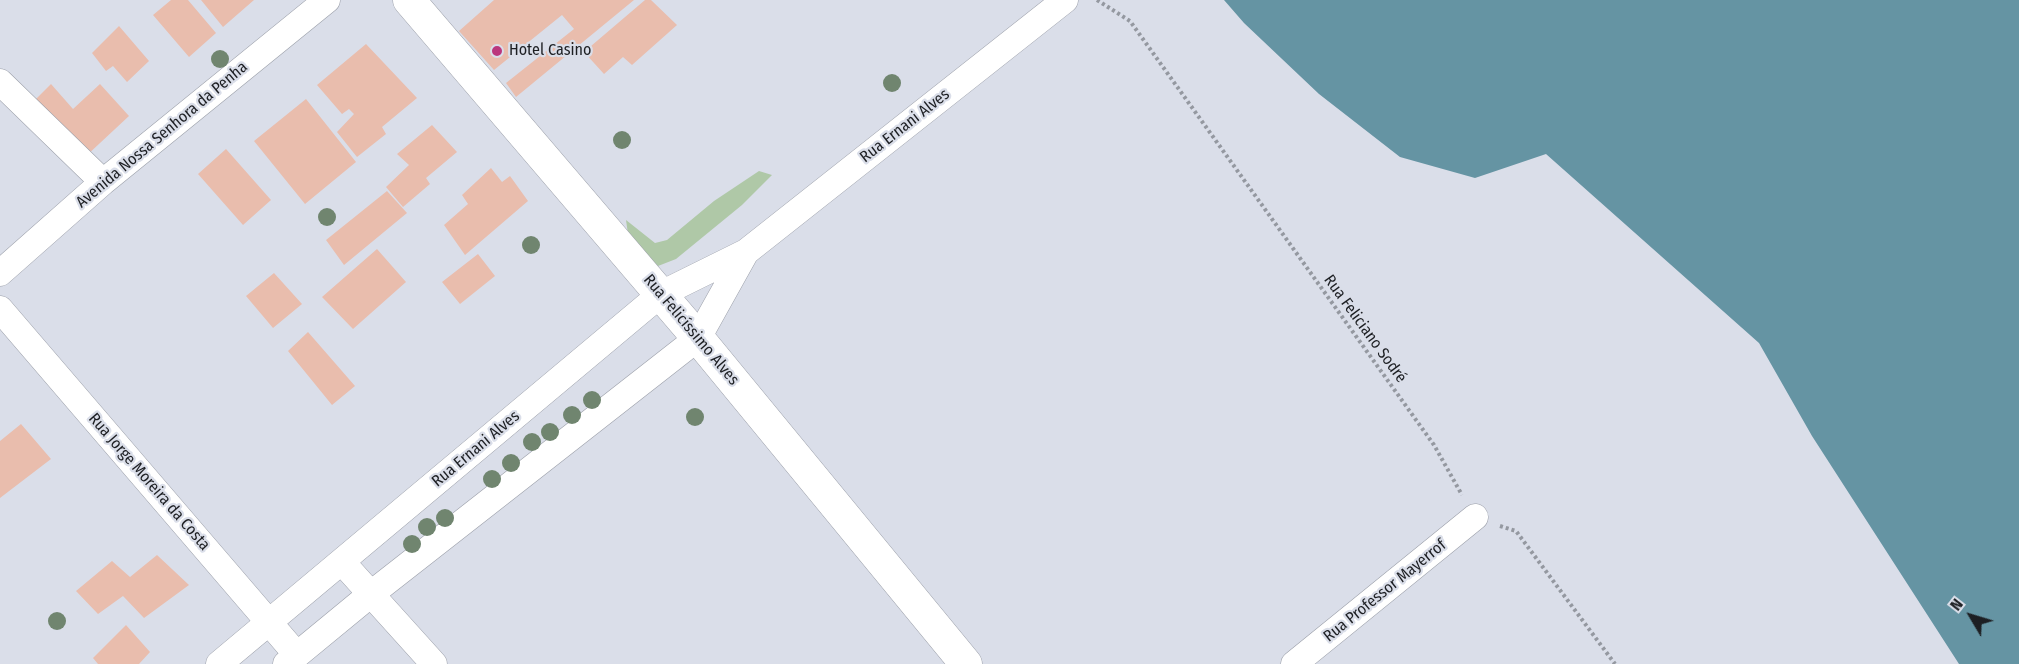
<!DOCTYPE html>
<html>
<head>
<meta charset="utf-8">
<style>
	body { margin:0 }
	#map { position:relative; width:2019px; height:664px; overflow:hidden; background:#dadee9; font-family:"Fira Sans Condensed",sans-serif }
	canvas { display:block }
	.north { position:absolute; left:1941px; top:586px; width:60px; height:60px; -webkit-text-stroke:4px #dadee9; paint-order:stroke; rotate:308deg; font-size:16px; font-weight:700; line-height:24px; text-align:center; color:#1d1f23 }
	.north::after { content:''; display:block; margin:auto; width:21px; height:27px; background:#1d1f23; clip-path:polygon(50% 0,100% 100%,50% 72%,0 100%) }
</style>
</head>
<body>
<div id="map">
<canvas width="2019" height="664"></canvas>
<div class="north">N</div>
</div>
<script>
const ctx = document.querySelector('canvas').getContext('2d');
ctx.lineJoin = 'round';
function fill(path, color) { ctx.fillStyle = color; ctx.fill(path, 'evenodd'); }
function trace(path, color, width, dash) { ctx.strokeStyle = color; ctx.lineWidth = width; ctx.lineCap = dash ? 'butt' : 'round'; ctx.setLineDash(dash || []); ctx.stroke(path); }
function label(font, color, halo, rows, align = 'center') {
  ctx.font = font + ' "Fira Sans Condensed",sans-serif'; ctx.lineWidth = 4.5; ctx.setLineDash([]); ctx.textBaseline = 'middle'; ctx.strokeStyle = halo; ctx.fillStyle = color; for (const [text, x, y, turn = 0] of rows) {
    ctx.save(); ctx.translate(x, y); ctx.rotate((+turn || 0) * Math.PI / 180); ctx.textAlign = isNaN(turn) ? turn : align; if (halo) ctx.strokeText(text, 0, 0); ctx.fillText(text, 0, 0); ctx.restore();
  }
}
const green = new Path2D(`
	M759,171l13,4 -30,30 -66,54 -18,7 -17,-12 -12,-13 -3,-21 29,23 12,-3 47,-39z`);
const water = new Path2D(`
	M1224,0h795v664h-60l-147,-228 -53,-93 -213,-189 -71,24 -75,-21 -81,-63 -75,-71z`);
const building = new Path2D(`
	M171,0h17l28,33 -27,24 -36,-42z
	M201,0h53l-31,27z
	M494,0h140l-118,97 -10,-14 68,-54 -12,-14 -68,55 -35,-39z
	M645,0h6l26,25 -45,40 -9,-8 -19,17 -20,-22z
	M119,26l30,35 -22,21 -14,-16 -7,5 -14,-18z
	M366,44l51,54 -35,29 4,7 -29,23 -20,-25 17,-18 -5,-5 -7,5 -25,-29z
	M51,84l22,25 27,-25 29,32 -44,41 -51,-56z
	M306,99l50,63 -51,42 -51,-63z
	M432,125l25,27 -31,26 4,6 -27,23 -17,-20 23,-22 -12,-11z
	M226,149l45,51 -28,25 -45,-51z
	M491,168l11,14 8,-6 18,25 -63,54 -21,-30 24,-21 -6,-9z
	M387,191l20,22 -63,52 -18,-25z
	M377,249l29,33 -53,47 -31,-32z
	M478,254l17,22 -35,28 -18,-22z
	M274,273l28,31 -29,24 -27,-32z
	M308,332l47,54 -23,19 -44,-54z
	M21,424l30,35 -51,39v-57z
	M157,555l32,30 -45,33 -21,-22 -25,18 -22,-23 36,-30 18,16z
	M126,625l24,27 -11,12h-41l-5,-6z`);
const path = new Path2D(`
	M1097,0l33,21 304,424 28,50
	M1500,526l16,5 99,133`);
const minor = new Path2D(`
	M0,82l103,100
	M0,273l103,-91 224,-182
	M0,309l297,346
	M342,562l92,102
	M219,664l442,-370 85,-42 319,-252
	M286,664l85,-70 327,-256 48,-86
	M1294,664l181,-147`);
const tertiary = new Path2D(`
	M409,0l289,338 268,326`);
const trees = [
	[220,59],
	[892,83],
	[622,140],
	[327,217],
	[531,245],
	[592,400],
	[572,415],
	[695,417],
	[550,432],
	[532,442],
	[511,463],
	[492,479],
	[445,518],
	[427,527],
	[412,544],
	[57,621]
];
const markers = [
	[497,51,6,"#bb377d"]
];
const poiNames = [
	["Hotel Casino",509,51]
];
const streetNames = [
	["Rua Ernani Alves",905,126,-38],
	["Avenida Nossa Senhora da Penha",162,135,-40],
	["Rua Feliciano Sodré",1365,329,54],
	["Rua Felicíssimo Alves",691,330,50],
	["Rua Ernani Alves",476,449,-40],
	["Rua Jorge Moreira da Costa",149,482,49],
	["Rua Professor Mayerrof",1385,591,-39]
];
fill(green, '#afc8a7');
fill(water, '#6594a3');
fill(building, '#e9bdad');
trace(minor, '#9b9fa9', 27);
trace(tertiary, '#9b9fa9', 33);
trace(path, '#9498a0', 4, [3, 3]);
trace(minor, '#fff', 26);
trace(tertiary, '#fff', 32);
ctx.fillStyle = '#70856f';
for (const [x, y] of trees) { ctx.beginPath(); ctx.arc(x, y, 9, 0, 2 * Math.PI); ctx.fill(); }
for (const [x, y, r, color] of markers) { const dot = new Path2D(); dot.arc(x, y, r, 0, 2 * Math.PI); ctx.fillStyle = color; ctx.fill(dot); trace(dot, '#dadee9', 2); }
label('16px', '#1d1f23', '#dadee9', poiNames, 'left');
label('16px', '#1d1f23', '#dadee9', streetNames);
</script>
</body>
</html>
